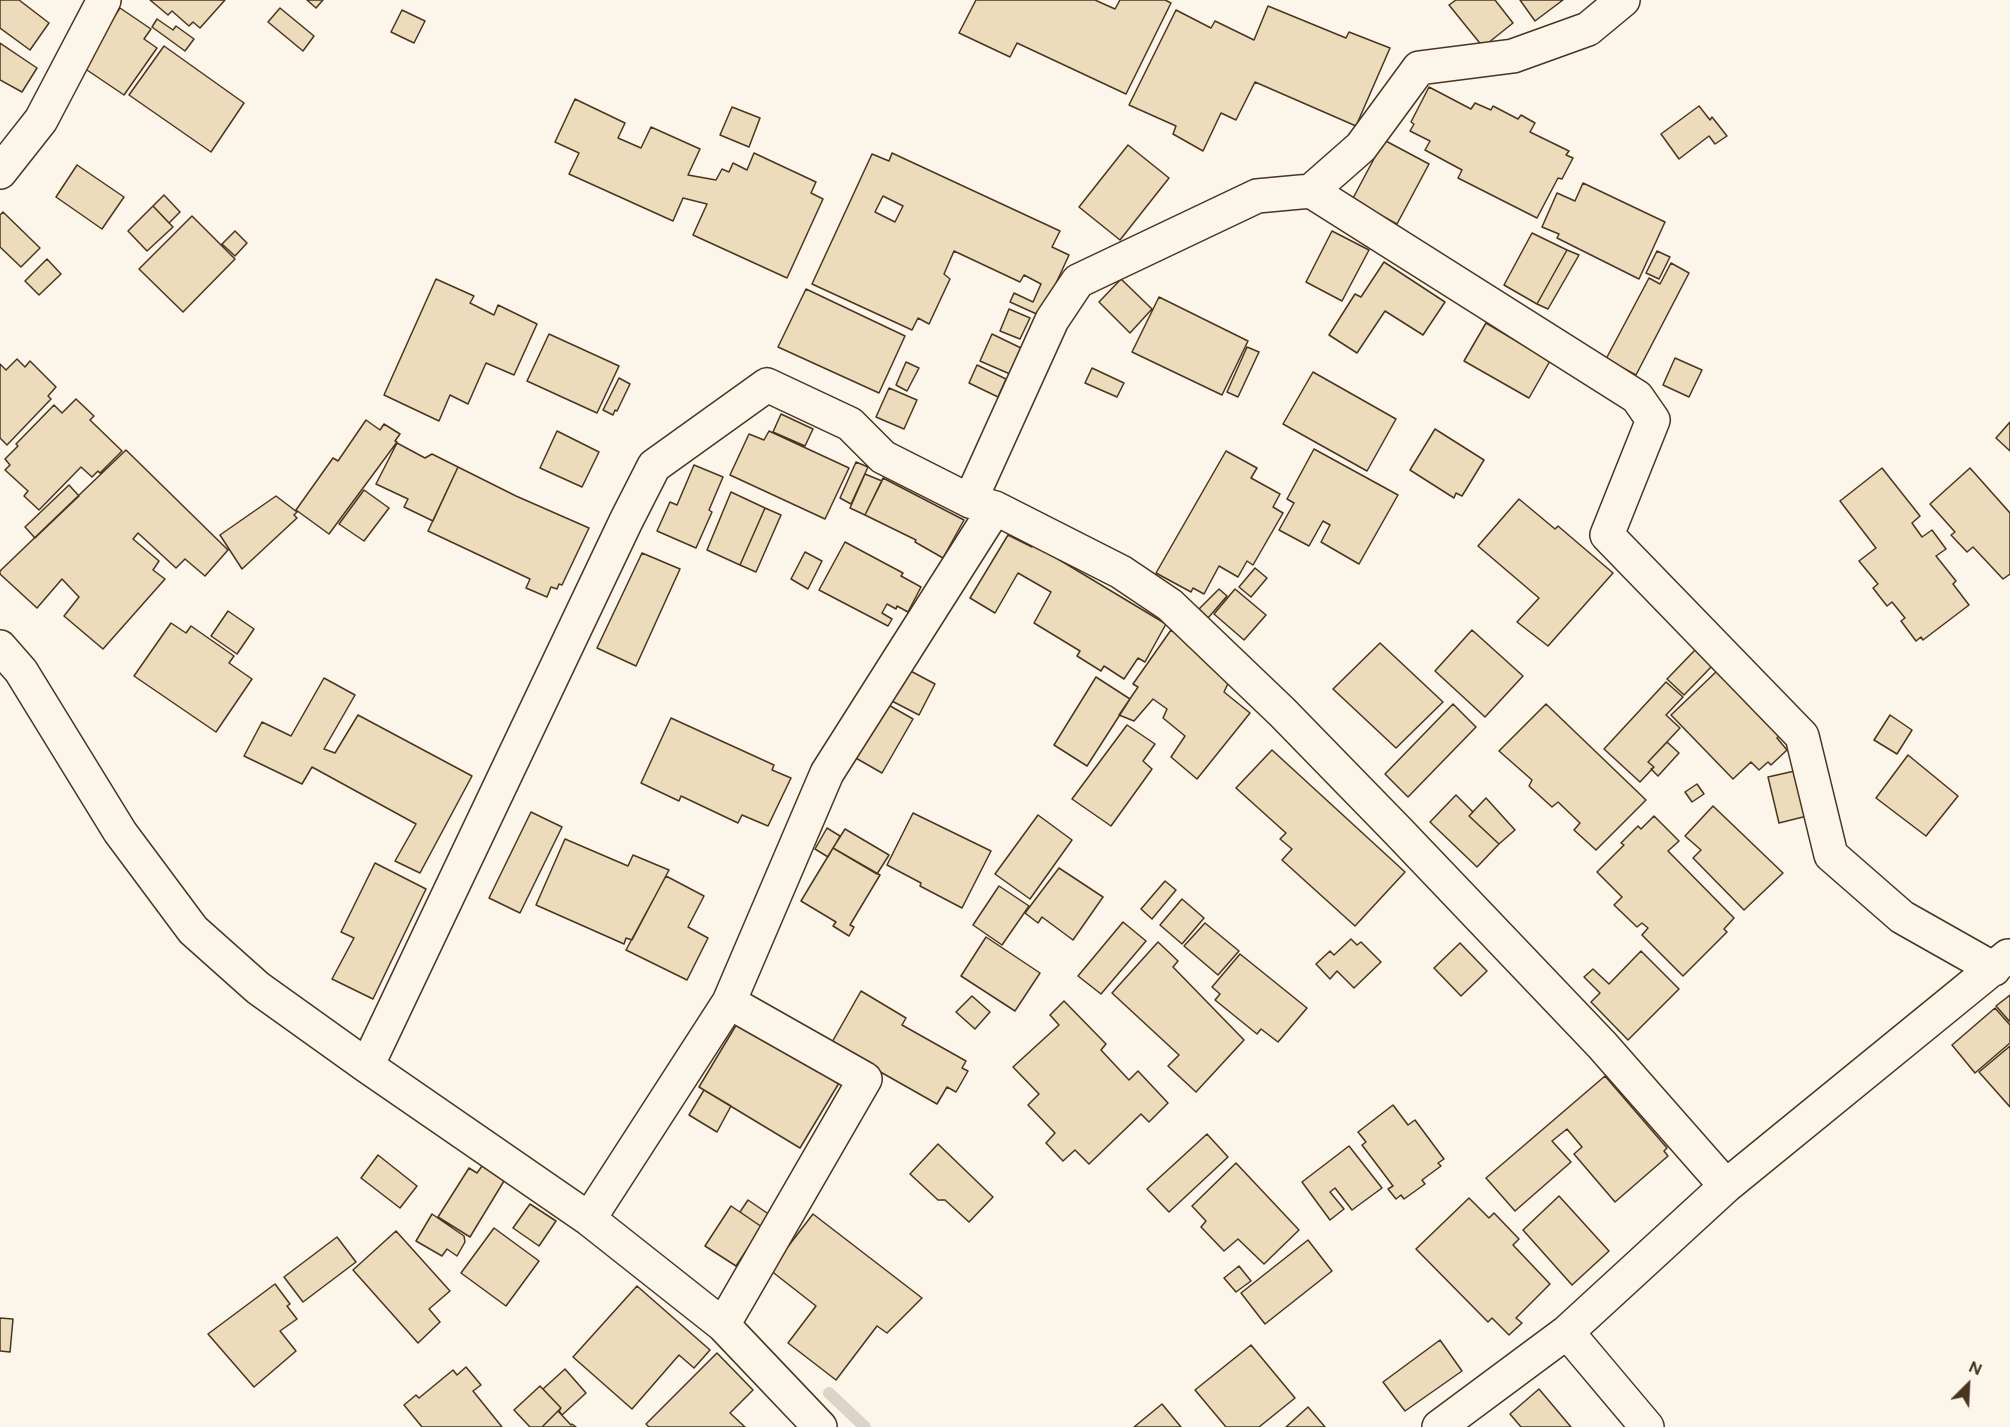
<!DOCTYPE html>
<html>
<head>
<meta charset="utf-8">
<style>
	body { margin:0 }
	#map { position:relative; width:2010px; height:1427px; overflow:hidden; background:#fbf6e9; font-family:Figtree,sans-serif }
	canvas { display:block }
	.north { position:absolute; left:1938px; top:1355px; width:60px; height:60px; -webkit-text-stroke:4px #fbf6e9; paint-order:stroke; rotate:24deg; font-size:16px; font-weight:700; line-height:24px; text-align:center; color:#4a3520 }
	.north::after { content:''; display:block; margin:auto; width:21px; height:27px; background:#4a3520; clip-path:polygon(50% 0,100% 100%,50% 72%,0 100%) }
</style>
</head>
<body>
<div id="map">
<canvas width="2010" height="1427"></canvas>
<div class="north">N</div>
</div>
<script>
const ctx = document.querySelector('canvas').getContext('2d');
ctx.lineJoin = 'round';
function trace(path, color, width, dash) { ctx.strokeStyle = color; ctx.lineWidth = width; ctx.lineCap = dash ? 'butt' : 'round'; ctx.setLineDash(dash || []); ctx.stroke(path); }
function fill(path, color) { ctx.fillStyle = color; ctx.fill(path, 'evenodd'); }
const stream = new Path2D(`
	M829,1393l36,34`);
const building = new Path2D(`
	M0,0h19l30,23 -19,27 -30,-22z
	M150,0h75l-25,28 -7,-6 -4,4 -17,-15 -4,4z
	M307,0h16l-7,8z
	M976,0h119l20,9 5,-9h45l6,3 -45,91 -109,-51 -7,14 -51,-24z
	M1456,0h39l18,23 -30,24 -34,-42z
	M1520,0h43l-28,21z
	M1268,6l78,32 3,-6 41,16 -34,78 -101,-44 -19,38 -15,-7 -18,38 -30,-17 3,-8 -47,-21 47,-95 35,18 4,-7 39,19z
	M120,8l31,21 -7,10 13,9 -33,47 -43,-29z
	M280,8l34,28 -11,15 -35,-29z
	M402,10l23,11 -11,22 -23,-11z
	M157,19l16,11 3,-4 18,13 -9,12 -33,-24z
	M0,43l37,25 -15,24 -22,-12z
	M164,46l80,57 -33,49 -82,-57z
	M1429,87l42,22 4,-6 16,7 2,-4 25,13 3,-4 14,8 -5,9 39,19 -3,4 7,3 -11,21 -4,-1 -21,40 -79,-40 4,-8 -37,-20 5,-9 -20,-10 4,-7 -3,-2z
	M575,99l50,24 -7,15 23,10 10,-21 49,22 -12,26 28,5 6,-11 7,3 4,-9 14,7 7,-17 62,29 -5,11 12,6 -36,79 -94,-43 14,-31 -24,-6 -10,23 -104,-47 10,-21 -24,-11z
	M1699,106l11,14 2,-3 15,19 -12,8 -6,-8 -30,23 -18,-25z
	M732,107l28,11 -11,29 -29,-12z
	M1384,140l45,24 -32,60 -45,-24z
	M1128,145l41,33 -49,62 -41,-33z
	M892,153l168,78 -8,16 17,8 -28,61 -31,-14 4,-9 19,9 8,-18 -17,-9 -4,7 -66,-31 -10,23 6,5 -21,45 -11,-6 -6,12 -100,-46 60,-130 17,7zM883,196l20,10 -8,16 -20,-10z
	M77,165l47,32 -22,32 -46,-32z
	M1583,183l82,39 -26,57 -82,-41 2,-4 -17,-7 15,-34 18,8z
	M164,195l16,17 -11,11 -16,-17z
	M153,206l20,21 -26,24 -19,-20z
	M3,212l37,36 -19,19 -21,-20v-32z
	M192,216l43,43 -52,53 -44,-43z
	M235,231l12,12 -12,13 -13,-12z
	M1332,231l37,19 -27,51 -36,-19z
	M1532,233l35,17 -30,54 -33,-19z
	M1567,250l12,5 -31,54 -11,-5z
	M1657,251l13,6 -11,22 -13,-6z
	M47,259l14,15 -22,21 -14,-14z
	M1384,262l61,40 -22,33 -38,-24 -28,42 -28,-18 26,-41 6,3z
	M1671,263l18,10 -53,102 -30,-16 43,-81 11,6z
	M436,279l38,17 -4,7 24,12 4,-10 39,19 -23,51 -28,-12 -18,41 -18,-9 -11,26 -55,-26z
	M1121,279l31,30 -22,24 -31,-31z
	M806,289l99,47 -26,57 -101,-46z
	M1159,297l89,44 -26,54 -90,-43z
	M1009,309l21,9 -10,21 -20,-8z
	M1486,323l64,38 -21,37 -65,-37z
	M549,334l70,32 -22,47 -70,-32z
	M992,334l29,14 -11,26 -30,-13z
	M1247,347l12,5 -21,45 -11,-5z
	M1675,358l27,12 -13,27 -26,-12z
	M17,359l8,8 5,-6 26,26 -8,9 3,3 -44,46 -7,-7v-74l6,6z
	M906,362l13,6 -12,23 -11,-6z
	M977,365l29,14 -8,18 -29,-14z
	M1092,368l32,15 -7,14 -32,-14z
	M1313,372l83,47 -29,52 -84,-47z
	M619,378l11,6 -13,27 -2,-1 -2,5 -10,-5z
	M889,388l28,12 -13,29 -28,-12z
	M76,399l18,17 -4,4 32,31 -22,22 -2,-2 -6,6 -11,-10 -42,43 -15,-14 4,-5 -23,-21 5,-5 -5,-6 13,-13 -2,-2 38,-39 8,8z
	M781,414l32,15 -8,17 -32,-14z
	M366,420l14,10 4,-6 16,10 -5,7 2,1 -68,92 -33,-24 37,-52 5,3z
	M2010,422v29l-14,-13z
	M1435,429l49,31 -22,36 -6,-3 -2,5 -44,-28z
	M557,431l42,21 -17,35 -42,-19z
	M769,431l80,37 -24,51 -95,-44 19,-41 15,6z
	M397,443l28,15 7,-4 26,13 -25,54 -29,-14 4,-8 -32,-15z
	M1314,449l84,46 -39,69 -38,-22 9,-17 -7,-4 -14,25 -30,-16 15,-27 -7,-4z
	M126,450l102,100 -23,26 -20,-17 -9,9 -38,-35 -5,6 26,22 -6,9 12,9 -62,70 -39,-33 15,-19 -17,-18 -25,29 -37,-34v-3z
	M1226,451l31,17 -6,10 29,16 -7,13 10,6 -30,52 -6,-4 -9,16 -19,-11 -15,28 -11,-6 -2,4 -35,-19z
	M856,462l12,5 -17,37 -11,-6z
	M694,465l29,12 -14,33 3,2 -16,36 -39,-17 13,-29 7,3z
	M458,467l58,29 73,32 -27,57 -3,-1 -2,5 -6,-2 -4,10 -21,-9 4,-9 -102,-48z
	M1882,468l38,48 -8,7 10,14 10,-7 14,19 -10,7 20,25 -3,3 16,21 -46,35 -2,-3 -5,4 -15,-20 4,-3 -13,-16 -5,4 -14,-18 5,-4 -19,-23 17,-13 -36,-47z
	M1970,468l40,45v61l-7,5 -30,-32 -6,5 -16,-17 4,-3 -25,-28z
	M865,474l17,7 -17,34 -15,-7z
	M883,478l81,42 -21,38 -28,-16 1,-2 -51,-25z
	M69,485l10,11 -44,42 -10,-11z
	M364,490l25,18 -25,33 -25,-17z
	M731,492l34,16 -25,57 -33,-15z
	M276,496l21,16 -3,3 3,3 -55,51 -22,-34z
	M1519,499l36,30 3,-3 55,47 -65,73 -31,-24 22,-24 -61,-52z
	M765,508l16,7 -25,57 -16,-7z
	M1008,535l24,12 1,-3 133,80 -21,38 -7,-4 -14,21 -20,-13 -3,5 -24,-15 3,-5 -46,-28 17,-31 -33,-19 -23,40 -25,-15z
	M845,542l58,31 -2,3 20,11 -13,25 -11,-6 -1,3 -9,-5 -5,9 10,6 -4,7 -69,-36z
	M805,552l17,9 -14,28 -17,-10z
	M642,553l38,16 -44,97 -39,-18z
	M1255,568l12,10 -16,19 -12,-10z
	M1219,589l8,7 -19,22 -9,-9z
	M1235,589l31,26 -22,25 -30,-26z
	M228,611l26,18 -17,25 -26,-18z
	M171,623l15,10 5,-7 43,30 -5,7 23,16 -36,53 -82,-56z
	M1171,630l60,47 -7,15 26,21 -53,66 -26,-22 14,-21 -22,-18 4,-9 -14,-10 -19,22 -15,-6 19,-28 -5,-3z
	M1472,630l51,46 -38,41 -50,-46z
	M1380,643l63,59 -47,46 -63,-59z
	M1696,649l17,16 -29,30 -17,-16z
	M905,668l30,16 -16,31 -31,-16z
	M1718,670l62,65 -3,3 10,12 -16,15 -3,-3 -9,8 -8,-8 -18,17 -62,-64z
	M1096,677l34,22 -43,67 -33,-21z
	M324,678l31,17 -31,54 11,4 23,-38 114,61 -52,97 -25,-12 21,-37 -104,-57 -10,17 -58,-28 18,-34 29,14z
	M1666,682l17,15 -17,18 14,13 -32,34 6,5 -14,15 -36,-33z
	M885,703l28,16 -31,54 -28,-16z
	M1453,704l23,23 -68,70 -23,-23z
	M1546,704l100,96 -50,50 -22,-20 6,-7 -22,-21 -6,5 -23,-21 3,-6 -33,-29z
	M1890,715l22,15 -15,24 -23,-14z
	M671,718l103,47 -2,5 19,8 -23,48 -26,-11 -4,8 -57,-27 -2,5 -38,-18z
	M1127,725l28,19 -12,17 9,8 -41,57 -39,-27z
	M1667,742l12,11 -21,23 -7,-7 3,-2 -6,-5z
	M1272,750l133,122 -50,54 -73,-66 10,-11 -12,-10 6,-6 -50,-45z
	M1908,755l50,41 -32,40 -50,-38z
	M1799,770l12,45 -32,8 -11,-46z
	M1697,784l7,10 -12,8 -7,-10z
	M1456,795l17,17 -4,4 30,28 -22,23 -47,-45z
	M1486,798l29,32 -16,14 -30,-28z
	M1713,806l70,67 -39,37 -51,-52 8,-8 -16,-14z
	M531,812l31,15 -42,86 -31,-15z
	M913,813l78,38 -29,57 -42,-22 1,-3 -34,-18z
	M1038,815l34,25 -42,59 -35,-25z
	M1654,816l25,25 -11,10 66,67 -10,11 3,3 -44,44 -41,-41 6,-7 -6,-5 -5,4 -23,-22 8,-8 -25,-25 27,-27 -3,-2 17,-17 3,3z
	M827,828l13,8 -12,21 -13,-8z
	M845,829l44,26 -12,19 -44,-26z
	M565,839l63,27 5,-11 36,15 -37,70 -6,-2 -2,6 -88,-39z
	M833,848l47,27 -30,50 4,2 -5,9 -16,-10 3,-4 -35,-21z
	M375,863l51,26 -53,110 -41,-20 22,-41 -13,-6z
	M1059,868l44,29 -30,43 -31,-23 -4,6 -13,-10z
	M666,876l38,20 -16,31 20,11 -21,42 -61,-30z
	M1165,881l11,9 -24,29 -11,-10z
	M999,886l30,20 -27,39 -29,-20z
	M1182,899l22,19 -22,26 -22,-19z
	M1123,922l23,19 -45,53 -23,-18z
	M1205,923l34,28 -21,24 -34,-29z
	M986,937l54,36 -25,38 -54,-35z
	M1351,939l6,6 4,-3 20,20 -27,26 -17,-17 -7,8 -14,-15 14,-13 4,4z
	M1158,942l20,19 -5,6 71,73 -48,52 -28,-26 11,-11 -67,-62z
	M1460,943l27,28 -26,25 -27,-28z
	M1641,951l38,38 -51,51 -37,-38 9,-9 -16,-16 9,-8 16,15z
	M1240,954l67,54 -29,34 -17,-13 -4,5 -42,-34 5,-6 -8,-7z
	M861,991l45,27 -4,7 64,36 -4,7 6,3 -12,21 -9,-5 -10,17 -106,-60z
	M2010,995v27l-14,-16z
	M972,996l18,16 -15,17 -19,-17z
	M1064,1001l42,43 -5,6 28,30 9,-9 30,32 -19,19 -8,-8 -52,50 -14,-14 -12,11 -17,-18 9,-10 -27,-28 11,-11 -26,-27 46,-42 -9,-10z
	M1995,1008l15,17v18l-35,30 -23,-28z
	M738,1022l101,61 -39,65 -101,-61z
	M2010,1046v61l-31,-35z
	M1605,1076l62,72 -3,3 4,5 -53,46 -41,-48 8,-7 -15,-18 -15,12 19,21 -56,49 -29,-33z
	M704,1090l27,16 -14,26 -28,-17z
	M1393,1105l15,20 7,-5 29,39 -6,4 3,3 -19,14 3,4 -21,15 -3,-4 -5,4 -8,-10 5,-3 -31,-41 4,-3 -8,-10z
	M1207,1134l21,23 -59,55 -22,-23z
	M938,1144l55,53 -24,25 -24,-22h-7l-28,-26z
	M1349,1146l33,42 -30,22 -17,-22 -5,4 14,17 -14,11 -28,-38z
	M378,1155l39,31 -17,22 -39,-30z
	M1236,1163l63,67 -35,34 -26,-25 -14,12 -23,-24 5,-6 -14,-15z
	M482,1166l22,15 -34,56 -32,-20 31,-49 8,5z
	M1559,1196l50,55 -37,34 -49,-55z
	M1469,1198l20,20 5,-5 25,26 -6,6 37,39 -34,34 6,5 -13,12 -17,-17 -4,4 -72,-73z
	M748,1200l22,15 -8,12 -22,-15z
	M530,1204l26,17 -17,25 -26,-18z
	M731,1206l31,21 -26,39 -31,-20z
	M432,1214l32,22 1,6 -8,14 -10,-7 -5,7 -26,-15z
	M813,1214l109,84 -35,35 -10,-7 -41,54 -48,-37 28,-37 -46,-36z
	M494,1228l45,33 -33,45 -45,-33z
	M396,1231l54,60 -21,18 11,13 -22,21 -65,-73z
	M337,1237l19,25 -53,40 -19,-25z
	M1308,1240l24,31 -67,53 -24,-31z
	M1239,1266l12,15 -15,11 -12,-14z
	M275,1284l15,20 -3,2 10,13 -17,12 16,20 -42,36 -46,-53z
	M637,1286l73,64 -16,18 -15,-13 -47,54 -59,-52z
	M0,1318l13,1 -3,33 -10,-1z
	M1440,1340l22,31 -57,40 -22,-29z
	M1251,1345l44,53 -36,29h-33l-31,-37z
	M717,1353l36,37 -23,23 15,14h-96l-3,-3z
	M466,1367l15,18 -8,6 29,36h-80l-18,-22 12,-10 3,3 34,-28 4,5z
	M565,1369l21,24 -24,22 -3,-4 2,-3 -18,-19z
	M540,1386l21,22 -19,19h-12l-16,-17z
	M1539,1389l32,38h-50l-11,-13z
	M1162,1404l19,23h-47z
	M1308,1407l17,20h-39z
	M558,1411l13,14 1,-1 4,3h-34z`);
const minor = new Path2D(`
	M0,172l41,-52 63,-120
	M1311,191l326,206 16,23 -46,115 195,201 29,119 71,62 92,52
	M970,501l82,-181 26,-39 179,-85 54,-5 50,-44 58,-79 94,-12 75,-27 35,-29
	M0,647l21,24 99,161 73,98 65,58 109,78 222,153 134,106 97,102
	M367,1066l259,-545 28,-55 113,-81 83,39 33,33 87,44 25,7 126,64 49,33 112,107 115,118 205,215 124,141
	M589,1219l140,-217 98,-229 168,-265
	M723,1325l142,-246 -136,-77
	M1567,1332l80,95
	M1439,1427l128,-95 159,-146 282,-230`);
trace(stream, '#dcd4c6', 12);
fill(building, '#ecdcbc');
trace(building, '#4a3520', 1.5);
trace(minor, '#4a3520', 36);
trace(minor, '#fbf6e9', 33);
</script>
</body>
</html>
